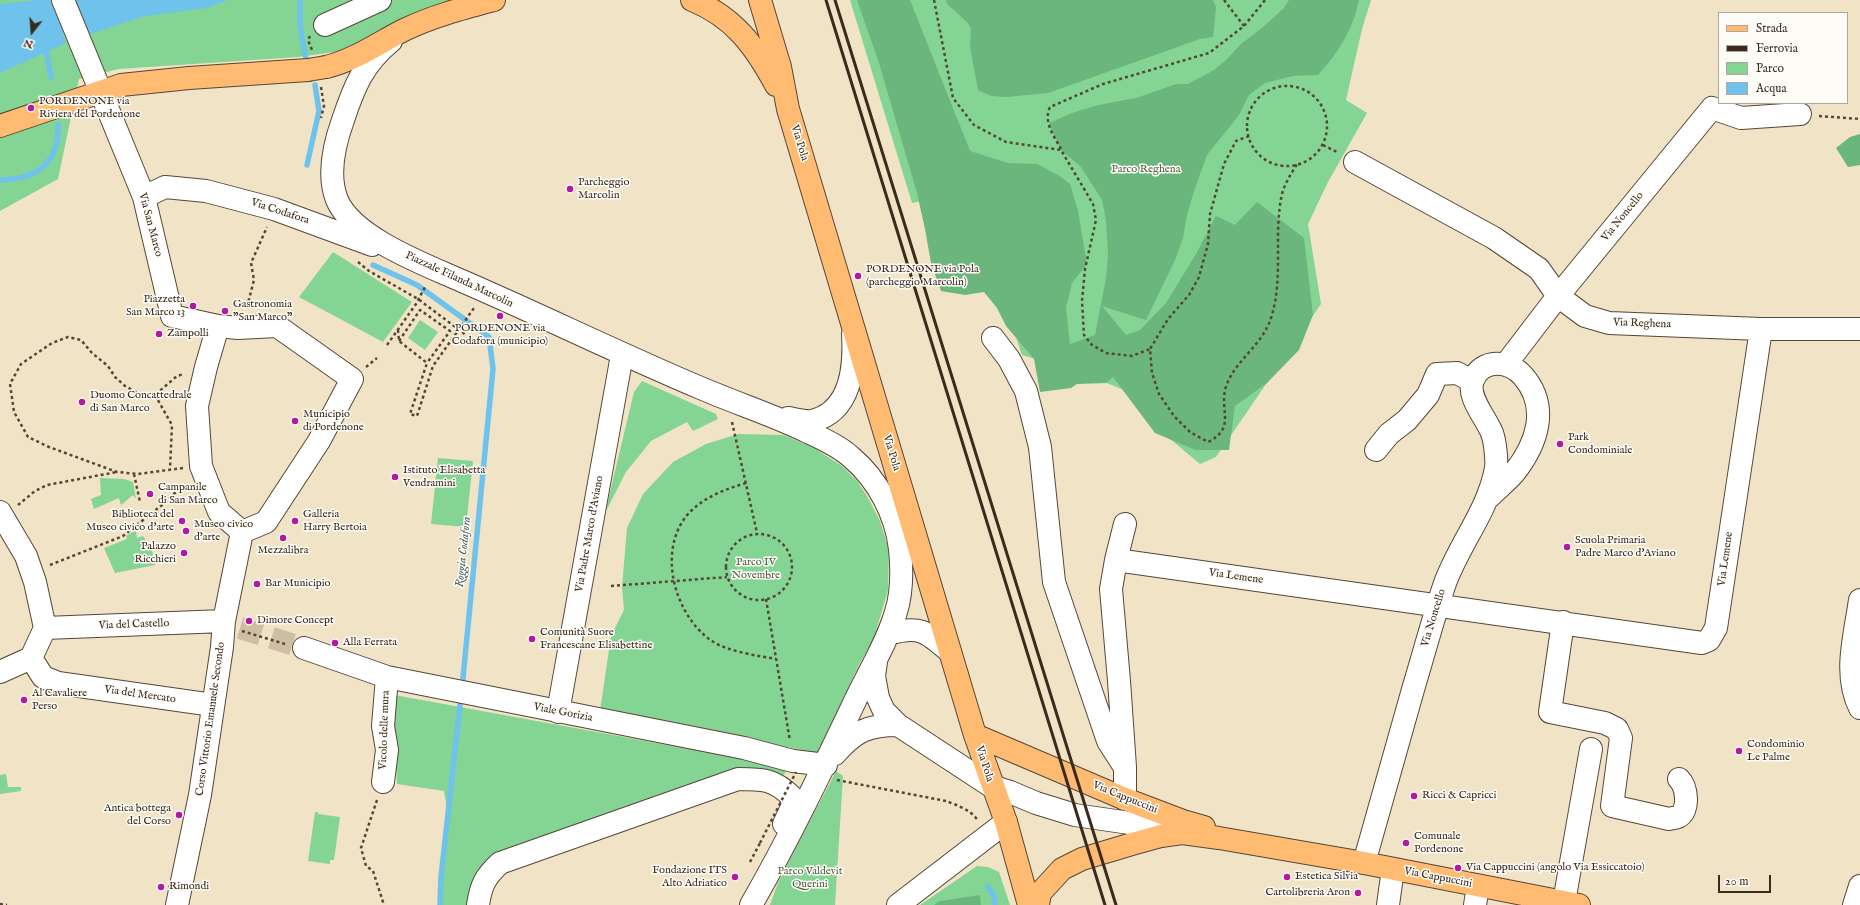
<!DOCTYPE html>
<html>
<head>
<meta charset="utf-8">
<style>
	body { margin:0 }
	#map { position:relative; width:1860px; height:905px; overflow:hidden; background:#f1e3c6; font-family:"IM FELL English",serif }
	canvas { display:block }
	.legend { position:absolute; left:1718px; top:12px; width:130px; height:92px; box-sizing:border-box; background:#fdfcf7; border:1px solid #afa8a0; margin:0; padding:5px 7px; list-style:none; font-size:12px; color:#3b2a1e }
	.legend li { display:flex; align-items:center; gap:8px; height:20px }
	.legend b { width:20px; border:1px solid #afa8a0 }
	.north { position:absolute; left:12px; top:12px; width:40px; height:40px; -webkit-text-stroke:3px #fdfcf7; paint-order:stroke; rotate:197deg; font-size:11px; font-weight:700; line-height:16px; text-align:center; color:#3b2a1e }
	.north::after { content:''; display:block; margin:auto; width:14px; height:18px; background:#3b2a1e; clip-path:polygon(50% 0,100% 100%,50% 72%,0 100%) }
	.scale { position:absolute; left:1718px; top:875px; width:53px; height:18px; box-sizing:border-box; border:2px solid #3b2a1e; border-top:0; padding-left:5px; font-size:12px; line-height:14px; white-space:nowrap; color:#3b2a1e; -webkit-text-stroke:3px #fdfcf7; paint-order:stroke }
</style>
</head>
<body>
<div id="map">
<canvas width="1860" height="905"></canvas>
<ul class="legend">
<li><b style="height:5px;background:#ffbb71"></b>Strada</li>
<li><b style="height:5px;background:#3b2a1e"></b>Ferrovia</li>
<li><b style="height:11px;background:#84d493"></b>Parco</li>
<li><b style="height:11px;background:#6ec2eb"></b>Acqua</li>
</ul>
<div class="north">N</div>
<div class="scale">20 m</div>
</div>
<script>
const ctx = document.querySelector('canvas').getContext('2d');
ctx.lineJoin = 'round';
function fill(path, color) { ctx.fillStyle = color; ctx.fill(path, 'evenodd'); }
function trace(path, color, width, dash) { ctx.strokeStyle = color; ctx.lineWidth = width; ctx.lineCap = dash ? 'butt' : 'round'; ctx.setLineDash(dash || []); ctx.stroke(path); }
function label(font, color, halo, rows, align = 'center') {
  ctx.font = font + ' "IM FELL English",serif'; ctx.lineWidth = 3; ctx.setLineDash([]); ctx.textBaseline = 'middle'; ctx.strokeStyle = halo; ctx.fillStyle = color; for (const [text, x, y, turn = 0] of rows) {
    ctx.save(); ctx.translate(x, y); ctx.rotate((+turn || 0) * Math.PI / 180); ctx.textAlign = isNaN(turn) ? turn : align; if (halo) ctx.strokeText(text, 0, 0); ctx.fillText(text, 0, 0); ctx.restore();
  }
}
const green = new Path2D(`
	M0,0h456l-114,51 -44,6 -179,12 -40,10 -21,100 -58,32z
	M850,0h521l-9,29 -16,71 21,13 -39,69 -20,42 13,80 -105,153 -16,7 -49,-41 -3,-23 -63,-26 -63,-19 -9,-27 -62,-133 -39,8z
	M333,252l79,50 -29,40 -84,-45z
	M420,320l18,12 -13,18 -17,-12z
	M642,381l74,33 2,5 -25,12 -6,-9 -36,19 -25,31 -21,41 29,-121z
	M738,434l46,1 30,13 28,18 15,15 10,15 13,25 9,29 -1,40 -14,48 -15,27 -42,88 -217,-42 11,-75 13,-26 -2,-23 5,-59 16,-34 30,-32 33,-18z
	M438,458l35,3 -7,66 -35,-3z
	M100,478l24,1 9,3 3,17 -3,-4 -12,10 -2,-7 -25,11 -3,-10 10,-4z
	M136,530l1,8 6,-2 9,14 3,15 -40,8 -11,-25 23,-9 -1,-3z
	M389,694l399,73 -5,10 -281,78 -32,50h-31l8,-96 -3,-18 -47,-7 -3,-55z
	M836,771l7,5 -8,129h-65l8,-22z
	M6,774l2,13h13v4l-21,3v-19z
	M315,812h3v2l22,3 -6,43h-4v4l-22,-3z
	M977,866l11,1 11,5 11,33h-90z`);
const forest = new Path2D(`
	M857,0h53l60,151 38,12 29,1 23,12 10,8 8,27 9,53 -15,19 -6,25 4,36 25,-9 11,-57 2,-22 -2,-36 -4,-20 -21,-33 -20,-17 -12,-27 23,-10 26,-8 38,-7 40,-14h12l26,-14 12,-10 15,-16 21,-16 22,-20 5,-8h70c-6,30 -21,53 -41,75l-25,1 -28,7 -16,12 -10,20 -32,40 -13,36 -7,24 -4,23 -8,22 -29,60 -44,-14 24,29 14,-5 26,-27 30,-49 20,-38 19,9 22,-23 47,36 9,77 -14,35 -32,33 -32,23 -6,44h-34l-40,-17 -42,-56 -7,6 -29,1 -6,4 -31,4 -6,-33 -28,-33 -9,-18 -13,-16 -19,3 -24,-4 -10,-28 -6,-34 -8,-36 -38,-130z
	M946,0h267l3,7 -3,30 -13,2 -152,54 -42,4 -15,-1 -13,-6 -8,-43 1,-18 -3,-6 -21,-19z
	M1860,134v31l-12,2 -12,-19 14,-11z
	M980,895l1,10h-47l6,-4z`);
const water = new Path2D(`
	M39,0h11l16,43 -66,30v-69z
	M79,0h149l-21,8 -62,8 -58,19z`);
const stream = new Path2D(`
	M300,0v27l6,32
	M45,46l6,31
	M307,165l12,-54 -4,-26
	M0,180c37,-1 59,-16 58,-55
	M373,265l44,20 72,52 4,32 -31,319
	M988,887l6,9 1,9
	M440,905l1,-28 20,-181`);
const river = new Path2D(`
	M0,28l41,-4 62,-24`);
const minorTunnel = new Path2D(`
	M240,628l64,20`);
const path = new Path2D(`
	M934,0l19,98 21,27 32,17 55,8 32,54 3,16 -11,49 -3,32 2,34 8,10 14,8 26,3 18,-7
	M1224,0l20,26
	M310,36l-2,4 4,10
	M1247 126a40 40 0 1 1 80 0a40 40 0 1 1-80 0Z
	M321,87l3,19 -3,12
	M1819,116l41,3
	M1249,136l-13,5 -12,23 -14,50 -2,30 -9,33 -10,18 -21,24 -18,30 2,24 7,21 15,22 16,16 18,10c30,-15 9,-34 19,-58 9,-24 36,-40 44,-66 13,-39 2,-84 11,-124 3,-11 9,-20 15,-30
	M1323,145l16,8
	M1061,149c-7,-13 -18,-27 -11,-42l53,-23 106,-31 35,-27 21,-26
	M358,262l11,9 49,28 48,36
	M247,307l7,-27 -3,-17 16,-36
	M398,330l1,11 28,22 -17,51 7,2 16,-50 41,-58
	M399,341l21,-31 30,21 -23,32
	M387,345l29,-41 9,-17
	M366,367l11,-9
	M155,395l17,30 -2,44
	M732,422l25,111
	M183,468l-45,6 -21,-2 -68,-25 -21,-10 -14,-25 -4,-28 11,-20 31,-21 16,-6 13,3 11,13 16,13 7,11 10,9 20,11 10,-2 22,-19 7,-2
	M134,474l6,28
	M746,483c-20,6 -39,13 -54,27 -37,35 -19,105 20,131 14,10 46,15 64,18
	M18,505l17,-14 12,-6 70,-13
	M726 567a33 33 0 1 1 66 0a33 33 0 1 1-66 0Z
	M50,565l73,-29 39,-31 16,-15 10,-5
	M611,586l116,-9
	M766,599l24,142
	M242,631l43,13
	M837,780l109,21c10,4 26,9 32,20
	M377,800l-16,48 5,18 7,5 11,34
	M750,862l10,-19
	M0,904l7,1`);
const minor = new Path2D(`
	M63,0l81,197 28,119 46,10 -12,41 -9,39 4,60 18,46 23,20
	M325,25l55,-25
	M391,41c-28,23 -37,46 -48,79 -9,25 -16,55 -6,80 16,38 89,65 125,81 81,35 160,74 241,108 35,15 70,26 105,43 15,7 31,14 43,25 27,23 45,57 49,92 2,20 2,44 -4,63 -9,31 -28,61 -42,91 -33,69 -65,136 -103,202
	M1355,162l139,76 45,31 19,27 27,20 24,7 152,6h99
	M144,197l21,-10 41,4 68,18 98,36
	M218,326l20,2 39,-2 75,53 -33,62 -53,81 -24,10
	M993,338l16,21 17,32 14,56 14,135 54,159 16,25
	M1506,364l52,-68 154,-188 29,10 59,-4
	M788,418c7,1 17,4 24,3 39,-9 43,-54 41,-87
	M1376,450l13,-16 18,-14 21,-25 9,-21 20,-1 15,8
	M0,512l26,44 9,26 10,46
	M1116,560l9,-36
	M1860,600c-5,36 -17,74 0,108
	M1563,622l-13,90 55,11 12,6 4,9 -9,68 57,13c2,-1 7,-1 9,-2 12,-6 9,-30 1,-38
	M45,628l179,-7
	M888,634c32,-9 38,-3 62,18
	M304,648l83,29 357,71 49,13 33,4
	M31,658l12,19 15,6 155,22
	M876,662l-2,14 4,22 6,13 14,14 93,61 19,6 26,11 39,12 82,12 25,6
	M0,672l31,-14 14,-30
	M558,712l64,-357
	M835,754c20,-23 33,-29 63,-29
	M383,782l4,-32 -4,-24 4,-49
	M1125,799v-32l-6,-86 -8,-92 5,-29 586,83 7,-3 7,-12 45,-299
	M1364,863c17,-59 33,-118 50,-177 10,-33 19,-67 30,-100 14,-41 44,-74 52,-118 1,-9 -1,-27 -4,-35 -6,-15 -26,-37 -19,-53 9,-22 36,-20 50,-4 27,31 14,68 -9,97 -8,9 -18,17 -26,25
	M1564,902l27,-153
	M177,905l23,-110 22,-148 2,-26 18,-89
	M478,905c3,-20 7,-28 22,-42l238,-84c25,0 36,0 54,18v10l-8,17
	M898,905l108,-83
	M1388,905l5,-36
	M1475,905l3,-19
	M1854,905l6,-19`);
const major = new Path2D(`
	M692,0c42,17 63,46 84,85
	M760,0l20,67 8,42 187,626 31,87 23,83
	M326,67c29,-7 52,-24 78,-37 29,-14 60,-22 90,-30
	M0,126l121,-41 68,-7 119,-8
	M975,735l150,64 58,22 21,6
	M1038,905l2,-12 22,-24 20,-10 50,-15 29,-8 21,-3 37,5 145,25 215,42`);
const rail = new Path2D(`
	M826,0l279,905
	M835,0l281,905`);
const pathBridge = new Path2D(`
	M760,843l36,-71`);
const majorBridge = new Path2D(`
	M308,70l18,-3`);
const markers = [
	[31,108,4,"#b5179e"],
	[570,189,4,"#b5179e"],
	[858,276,4,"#b5179e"],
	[193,306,4,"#b5179e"],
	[225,311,4,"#b5179e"],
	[500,316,4,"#b5179e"],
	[159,334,4,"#b5179e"],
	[82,402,4,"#b5179e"],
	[295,421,4,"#b5179e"],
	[1560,444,4,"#b5179e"],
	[395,477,4,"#b5179e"],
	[150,494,4,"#b5179e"],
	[182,521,4,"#b5179e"],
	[295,521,4,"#b5179e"],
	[186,531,4,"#b5179e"],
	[283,538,4,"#b5179e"],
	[1567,547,4,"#b5179e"],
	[184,553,4,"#b5179e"],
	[257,584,4,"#b5179e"],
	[249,621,4,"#b5179e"],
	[532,639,4,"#b5179e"],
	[335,643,4,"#b5179e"],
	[24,700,4,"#b5179e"],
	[1739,751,4,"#b5179e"],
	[1414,796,4,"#b5179e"],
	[179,815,4,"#b5179e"],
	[1406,843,4,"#b5179e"],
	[1458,868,4,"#b5179e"],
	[735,877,4,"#b5179e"],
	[1287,877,4,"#b5179e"],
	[161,887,4,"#b5179e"],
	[1358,893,4,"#b5179e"]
];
const poiNames = [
	["PORDENONE via",39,102],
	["Riviera del Pordenone",39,115],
	["Parcheggio",578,183],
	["Marcolin",578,196],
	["PORDENONE via Pola",866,270],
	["(parcheggio Marcolin)",866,283],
	["Piazzetta",185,300,"right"],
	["San Marco 13",185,313,"right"],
	["Gastronomia",233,305],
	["\"San Marco\"",233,318],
	["PORDENONE via",500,329,"center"],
	["Codafora (municipio)",500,342,"center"],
	["Zampolli",167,334],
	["Duomo Concattedrale",90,396],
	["di San Marco",90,409],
	["Municipio",303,415],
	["di Pordenone",303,428],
	["Park",1568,438],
	["Condominiale",1568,451],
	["Istituto Elisabetta",403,471],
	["Vendramini",403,484],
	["Campanile",158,488],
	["di San Marco",158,501],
	["Biblioteca del",174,515,"right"],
	["Museo civico d'arte",174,528,"right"],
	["Galleria",303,515],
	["Harry Bertoia",303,528],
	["Museo civico",194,525],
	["d'arte",194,538],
	["Scuola Primaria",1575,541],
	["Padre Marco d'Aviano",1575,554],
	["Palazzo",176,547,"right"],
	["Ricchieri",176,560,"right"],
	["Mezzalibra",283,551,"center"],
	["Bar Municipio",265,584],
	["Dimore Concept",257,621],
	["Comunità Suore",540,633],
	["Francescane Elisabettine",540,646],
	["Alla Ferrata",343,643],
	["Al Cavaliere",32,694],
	["Perso",32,707],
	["Condominio",1747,745],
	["Le Palme",1747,758],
	["Ricci & Capricci",1422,796],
	["Antica bottega",171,809,"right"],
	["del Corso",171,822,"right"],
	["Comunale",1414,837],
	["Pordenone",1414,850],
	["Via Cappuccini (angolo Via Essiccatoio)",1466,868],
	["Fondazione ITS",727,871,"right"],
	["Alto Adriatico",727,884,"right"],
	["Estetica Silvia",1295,877],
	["Rimondi",169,887],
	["Cartolibreria Aron",1350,893,"right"]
];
const streetNames = [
	["Via Pola",799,143,73],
	["Via Codafora",280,212,18],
	["Via Noncello",1623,217,-51],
	["Via San Marco",150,225,75],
	["Piazzale Filanda Marcolin",459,280,25],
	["Via Reghena",1642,324,2],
	["Via Pola",891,453,73],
	["Via Padre Marco d'Aviano",590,534,-80],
	["Via Lemene",1726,559,-82],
	["Via Lemene",1236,577,8],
	["Via Noncello",1434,618,-73],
	["Via del Castello",134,625,-2],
	["Via del Mercato",140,695,8],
	["Viale Gorizia",563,713,11],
	["Corso Vittorio Emanuele Secondo",211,719,-82],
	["Vicolo delle mura",385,730,-88],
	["Via Pola",984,764,72],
	["Via Cappuccini",1125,798,22],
	["Via Cappuccini",1438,878,11]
];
const parkNames = [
	["Parco Reghena",1146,170],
	["Parco IV",756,563],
	["Novembre",756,576],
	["Parco Valdevit",810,872],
	["Querini",810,885]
];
const waterNames = [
	["Roggia Codafora",464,552,-84]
];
fill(green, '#84d493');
fill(forest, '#6bb67d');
fill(water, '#6ec2eb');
trace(stream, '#6ec2eb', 5.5);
trace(river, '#6ec2eb', 32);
trace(minorTunnel, '#cdbea4', 22, [22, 11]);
trace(minor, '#564637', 24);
trace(major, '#564637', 24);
trace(path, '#564637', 2.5, [3, 3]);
trace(minor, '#fff', 22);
trace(major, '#ffbb71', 22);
trace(rail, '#3b2a1e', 3);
trace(majorBridge, '#564637', 24, []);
trace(pathBridge, '#564637', 2.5, [3, 3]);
trace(majorBridge, '#ffbb71', 22);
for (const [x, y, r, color] of markers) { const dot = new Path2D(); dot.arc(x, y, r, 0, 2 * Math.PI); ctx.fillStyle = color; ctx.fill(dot); trace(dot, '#fdfcf7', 1.5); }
label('11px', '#3b2a1e', '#fdfcf7', poiNames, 'left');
label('11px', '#3b2a1e', '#fdfcf7', streetNames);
label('11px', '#515d41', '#fdfcf7', parkNames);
label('italic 12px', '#4d5f66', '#fdfcf7', waterNames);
</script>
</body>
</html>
